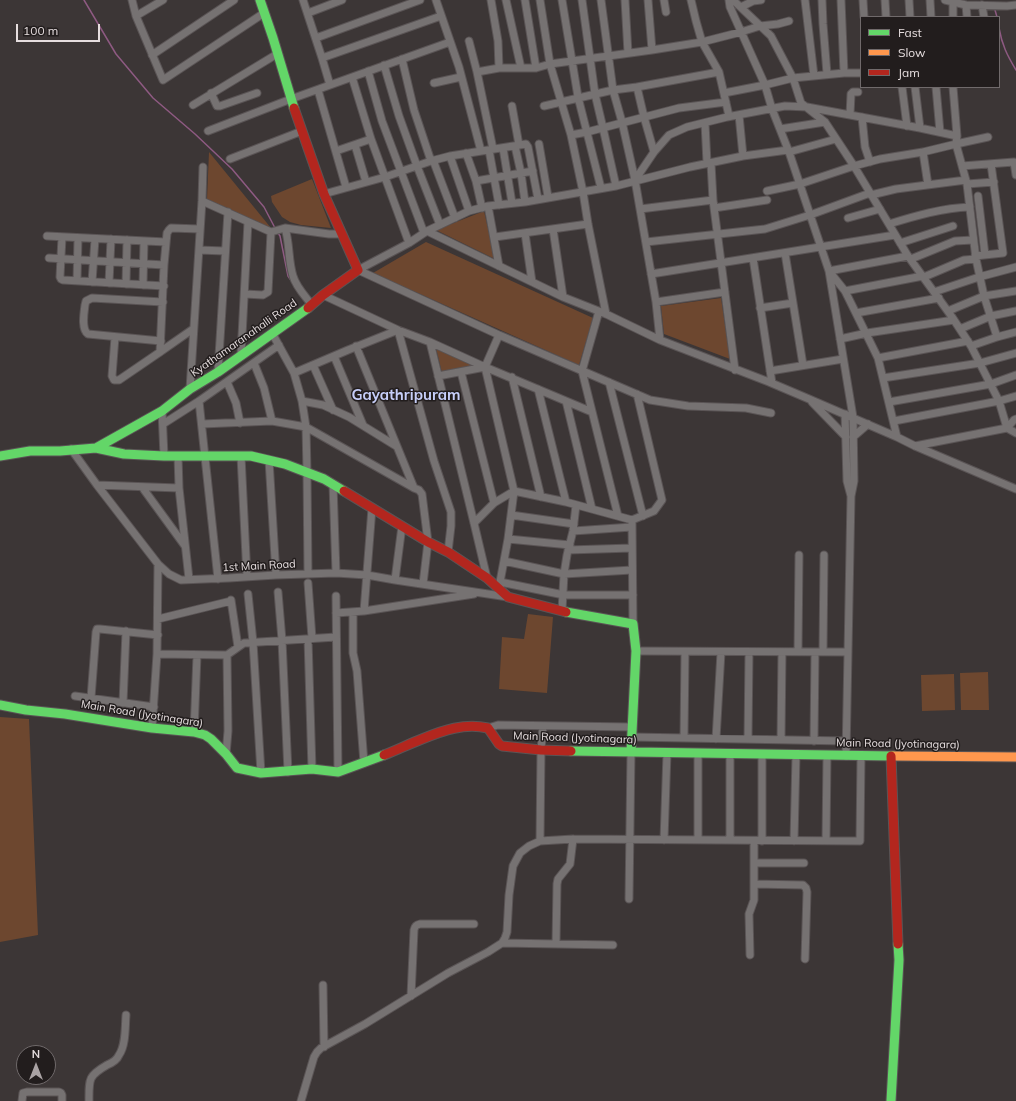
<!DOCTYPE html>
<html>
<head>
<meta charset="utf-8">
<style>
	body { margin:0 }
	#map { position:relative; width:1016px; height:1101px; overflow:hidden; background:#3c3636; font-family:Mulish,sans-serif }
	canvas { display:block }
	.legend { position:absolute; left:860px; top:16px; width:140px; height:72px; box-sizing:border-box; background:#221d1d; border:1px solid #706a6b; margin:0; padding:5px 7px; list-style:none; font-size:12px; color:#e6dedf }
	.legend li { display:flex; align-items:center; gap:8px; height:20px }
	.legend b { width:20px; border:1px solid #706a6b }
	.north { position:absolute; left:16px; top:1045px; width:40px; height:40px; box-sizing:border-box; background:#221d1d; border:1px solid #706a6b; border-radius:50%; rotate:0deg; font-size:11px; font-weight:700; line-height:16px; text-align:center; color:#e6dedf }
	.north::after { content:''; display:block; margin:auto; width:14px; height:18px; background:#aaa3a4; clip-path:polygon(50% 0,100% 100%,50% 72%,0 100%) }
	.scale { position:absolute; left:16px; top:24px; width:84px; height:18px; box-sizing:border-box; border:2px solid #e6dedf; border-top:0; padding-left:5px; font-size:12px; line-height:14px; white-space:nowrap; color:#e6dedf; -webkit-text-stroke:3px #221d1d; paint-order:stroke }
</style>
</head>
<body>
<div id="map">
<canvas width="1016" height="1101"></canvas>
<ul class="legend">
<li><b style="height:5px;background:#63d668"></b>Fast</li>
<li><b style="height:5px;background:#ff974d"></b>Slow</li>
<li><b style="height:5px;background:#b3261e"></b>Jam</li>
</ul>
<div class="north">N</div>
<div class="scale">100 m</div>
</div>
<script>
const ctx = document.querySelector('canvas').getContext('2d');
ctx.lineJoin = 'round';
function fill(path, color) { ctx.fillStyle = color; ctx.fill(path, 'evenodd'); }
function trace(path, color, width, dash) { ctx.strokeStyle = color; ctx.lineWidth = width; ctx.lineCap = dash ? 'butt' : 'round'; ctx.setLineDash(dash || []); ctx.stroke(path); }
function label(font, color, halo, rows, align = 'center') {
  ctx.font = font + ' Mulish,sans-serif'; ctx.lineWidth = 3; ctx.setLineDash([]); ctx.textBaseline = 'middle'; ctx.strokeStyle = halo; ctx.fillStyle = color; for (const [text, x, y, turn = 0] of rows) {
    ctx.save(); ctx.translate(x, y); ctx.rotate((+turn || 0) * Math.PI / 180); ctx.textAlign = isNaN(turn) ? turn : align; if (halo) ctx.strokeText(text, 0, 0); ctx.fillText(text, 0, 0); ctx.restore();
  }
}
const green = new Path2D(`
	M209,152l62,76 -64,-29z
	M312,179l19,49 -30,-3 -11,-3 -8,-5 -10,-15 -1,-6z
	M484,211l11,48 -59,-29z
	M426,242l167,76 -14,47 -206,-92z
	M721,298l9,61 -66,-25 -3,-28z
	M436,348l44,19 -38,6z
	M528,614l25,3 -6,76 -48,-4 3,-52 22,2z
	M988,672l1,38h-28l-1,-37z
	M954,674l1,36 -33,1 -1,-36z
	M0,717l29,2 9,216 -38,7z`);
const stream = new Path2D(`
	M84,0l32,54 37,44 42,36 37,35 32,38 11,21
	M995,10l2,7
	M999,28c3,17 8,27 17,42
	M278,233l2,3 8,40 2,3`);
const street = new Path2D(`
	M132,0l4,16 27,64 101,-67
	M303,0l19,58 8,27
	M436,0l23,67 22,84
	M491,0l7,41 1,27
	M506,0l15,68
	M525,0l11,68
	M540,0l10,64 21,71 12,57 5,32 18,90
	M562,0l16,97 23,91
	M582,0l13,94 8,34 13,58
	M601,0l12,90 9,32 13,58 21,122 4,38
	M625,0l3,53
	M648,0l4,50
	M664,0l2,12
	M691,0l5,21 6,21 17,30 10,44
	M729,0l1,7 35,78 7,24 17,43 40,119 24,146 1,64 -3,15 -4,-15 -2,-67
	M733,0l38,36 22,42 8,25 24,19 29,44 54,90 44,61 19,29 28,55 8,27 9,5
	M805,0l9,76
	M822,0l1,24 4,50
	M841,0l3,73
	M863,0l1,17
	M885,0l1,17
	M909,0l1,17
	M930,0l1,17
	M945,0l21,5 41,1 9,-1
	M966,5l1,12
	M982,5l2,12
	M741,7l12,-6 8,-1
	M308,13l34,-13
	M136,16l27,-16
	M953,17v-15
	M316,38l104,-38
	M469,41l8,31 16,77
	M152,55l82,-55
	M322,58l119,-42
	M402,59l12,51 17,51
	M384,65l15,51 18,50 23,59
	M368,71l14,50 42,112
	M477,72l22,-4h37l14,-4 22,-3 80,-11 50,-8 39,-10 19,-6 18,-2 11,-3
	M352,77l19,62 38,104
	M434,83l27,-6
	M637,87l7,30 10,35
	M902,87l5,39
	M915,87l5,41
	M936,87l4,45
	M953,87l4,49 -1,8 11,40 9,75 8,37 13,41
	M318,90l28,97
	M211,93l6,13h3l37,-13
	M724,93l41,-8 28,-7 51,-5h17
	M193,105l84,-51
	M512,106l7,39
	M544,106l69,-16 24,-3 82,-15
	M739,115l4,41
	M850,115l1,-21 2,-2h5
	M862,117l3,30 5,15
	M705,123l2,40
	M780,129l45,-7
	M208,131l83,-32 159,-57
	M571,135l16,-3 92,-24 47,-6
	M539,144l9,53
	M355,145l11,37
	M515,146l6,27 4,29
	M503,148l9,55
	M489,150l10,55
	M336,151l35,-12
	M789,152l47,-13
	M923,152l5,33
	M466,153l10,28 6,27
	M450,156l19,55
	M230,159l72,-28
	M433,160l22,58
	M711,163l2,37 22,170
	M962,166l52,-4 2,13
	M635,180l19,-28 15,-17 18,-8 40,-10 58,-11 22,1 113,21 37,8
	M476,181l57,-10
	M967,184l27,-2
	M767,191l33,-7 54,-18 26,-7 43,-7 33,-8 32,-7
	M324,194l61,-17 46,-16 19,-5 76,-12 2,3 10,52
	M871,195l25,-6 70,-9
	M978,196l7,59
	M202,201l69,31 14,-4 44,6h12
	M488,206l11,60
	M714,208l53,-8
	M640,209l73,-9
	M848,218l32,-9
	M889,224c26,-8 53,-16 81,-17
	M285,228c5,16 3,32 8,48 3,11 12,20 19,29
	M553,229l10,68
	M427,231l136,66 43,17 54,26 109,42 40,17 88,38 18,9 101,43
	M525,233l7,49
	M47,236l119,6
	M62,237l-2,40 1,2 2,1 101,6
	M495,237l93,-13
	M646,242l119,-13 45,-14 60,-22
	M900,243l25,-8 28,-9
	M199,250l26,1
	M785,253l18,112
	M975,256l28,-3 -12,-89
	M49,258l115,7
	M753,258l19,125
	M911,259l44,-18 18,-1
	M358,270l51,-27 18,-12 42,-20 19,-5 37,-4 91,-16 74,-19 53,-11 45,-6
	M358,270l141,65 151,65 38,6 58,2 25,5
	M651,274l244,-39
	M924,277l40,-17 12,-1
	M77,281l1,-43
	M92,282l3,-43
	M109,283l2,-44
	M126,284l1,-44
	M143,285l1,-44
	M845,291l78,-15
	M934,292l45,-15 37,-10
	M245,294l18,1 5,-3 3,-60
	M323,295l75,35 32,12 55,25 107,45
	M656,302l69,-10
	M760,308l33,-5
	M599,311l-17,60 36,145
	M948,311l36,-15 32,-5
	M856,313l83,-15
	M960,329l31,-13 25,-5
	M272,333l22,40 8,28 4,26 1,45 1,102
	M499,335l-14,32 29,124 -6,48 -8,43v8
	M115,337l-3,39 2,4h5l41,-28 33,-23
	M840,339l27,-6 87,-13
	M161,341l-73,-7c-7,-5 -4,-21 -3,-29l1,-4 6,-3 71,4
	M430,342l44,181 13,55
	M356,346l58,142
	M971,346l26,-9 19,-5
	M160,352l4,-87 3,-32 2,-3 2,-2 29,1
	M241,355l7,-133
	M334,356l29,69
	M878,358l90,-17
	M254,363l10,25 8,33
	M313,365l20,45
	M770,371l73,-12
	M218,372l10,-160
	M461,372l33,131
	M294,373l54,-23 50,-20 36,131 17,51v14l-3,26
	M438,376l47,-9
	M512,377l29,120
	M883,378l97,-15 36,-10
	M227,382l9,21 4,20
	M609,382l34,134
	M190,389l12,-188 1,-34
	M538,389l28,113
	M199,401l19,178
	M302,401l21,4 26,12 47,29
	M566,401l26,108
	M812,402l33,34
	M889,402l102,-18 25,-9
	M162,411l2,45
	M894,421l105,-20 17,-5
	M163,424l36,-23 80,-56
	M202,424l70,-3 34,6 108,61 5,2 3,4 6,48 -5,42
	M853,437l15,-13
	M897,437l-19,-79 -33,-67 -16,-20 79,-15
	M915,446l92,-18 7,-8 2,-1
	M71,449l26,36 61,79 11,10 12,6 48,-2 47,-3 60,-2 31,2 28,5 113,17
	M178,456l1,32 10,91
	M241,456l6,121
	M269,460l7,115
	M333,484l3,89
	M97,485l82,3
	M142,487l43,59
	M511,515l63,9
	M632,520l1,104
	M474,523l20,-20 20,-12 52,11 66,18 22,-9 8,-11 -25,-106
	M573,531l59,-4
	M508,539l62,6
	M568,550l64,-2
	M504,561l60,13 68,-4
	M395,580l7,-54
	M500,582l64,13h69
	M308,583l4,55
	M278,592l4,48 6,132
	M248,594l5,48 8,131
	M336,596l2,176
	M231,600l7,47
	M364,611l8,-103
	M562,611l2,-37 3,-19 6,-24 3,-26
	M353,612v41l4,18 7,92
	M336,613l28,-2 110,-17
	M158,619l73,-18
	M308,639l4,130
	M636,651l212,1
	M798,652l1,-97
	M823,652l1,-97
	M157,654l70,1 17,-12 92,-6
	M75,696l79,11
	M91,698l5,-66 1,-3h3l58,6
	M123,703l3,-72
	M152,728l5,-74 1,-90
	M488,728l10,-3 134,2
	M194,732l3,-77
	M632,737l214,4
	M684,738l1,-86
	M716,739l5,-87
	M748,739l1,-87
	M781,740l1,-88
	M814,741l1,-89
	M226,754l2,-23 -1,-76
	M762,754v87
	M846,756l5,-260
	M664,840l3,-87
	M698,840v-87
	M730,840v-86
	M540,841l1,-91 2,-24
	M794,841l2,-86
	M826,841l1,-86
	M754,863h50
	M754,884l49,1 3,3 1,4 -2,67
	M629,899l2,-147
	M502,943l111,2
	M556,944l1,-60 1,-5 12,-15 3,-25
	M750,955l-1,-41 5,-14v-59
	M323,985l1,62
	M411,996l3,-66c1,-4 2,-5 6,-6h54
	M22,1101l1,-8 4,-1h32l2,1 1,2v6
	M89,1101c0,-22 -1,-25 18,-36 5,-2 10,-5 12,-10 7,-10 6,-28 7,-40
	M301,1101l13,-44 3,-5 4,-4 44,-24 83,-51 40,-21 14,-9 3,-5 2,-6 2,-37 4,-29 7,-13 9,-7 11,-5 33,-2 287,2 1,-85`);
const fast = new Path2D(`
	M260,0l13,38 21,70
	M96,448l28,6 40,2h87l34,8 39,15 20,12
	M0,456l30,-5h30l36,-3 66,-37 28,-22 28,-17 90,-64
	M566,612l67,12 3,27 -5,101
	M0,705l26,5 39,4 87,14 42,4 11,3 6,4 15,15 11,14 24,5 51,-4 26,3 46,-17
	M571,751l322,5
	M891,1101l8,-141 -1,-16`);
const slow = new Path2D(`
	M893,756l123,1`);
const jam = new Path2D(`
	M294,108l30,86 34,76 -35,25 -15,13
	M344,491l84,51 20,10 39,26 21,19 58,15
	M384,755c13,-5 25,-11 38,-16 22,-9 42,-16 66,-11l11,16 3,2 39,4 30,1
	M891,756l7,188`);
const streetNames = [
	["Kyathamaranahalli Road",244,338,-35],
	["1st Main Road",259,566,-3],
	["Main Road (Jyotinagara)",142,714,9],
	["Main Road (Jyotinagara)",575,738,2],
	["Main Road (Jyotinagara)",898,744,1]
];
const districtNames = [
	["Gayathripuram",406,395]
];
fill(green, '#6d472f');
trace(stream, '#8e5a82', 1.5);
trace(street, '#5a5455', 9);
trace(fast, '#5a5455', 11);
trace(slow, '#5a5455', 11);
trace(jam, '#5a5455', 11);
trace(street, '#767272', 7);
trace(fast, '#63d668', 9);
trace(slow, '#ff974d', 9);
trace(jam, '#b3261e', 9);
label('11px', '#e6dedf', '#221d1d', streetNames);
label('bold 15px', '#c6cef9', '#221d1d', districtNames);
</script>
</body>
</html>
